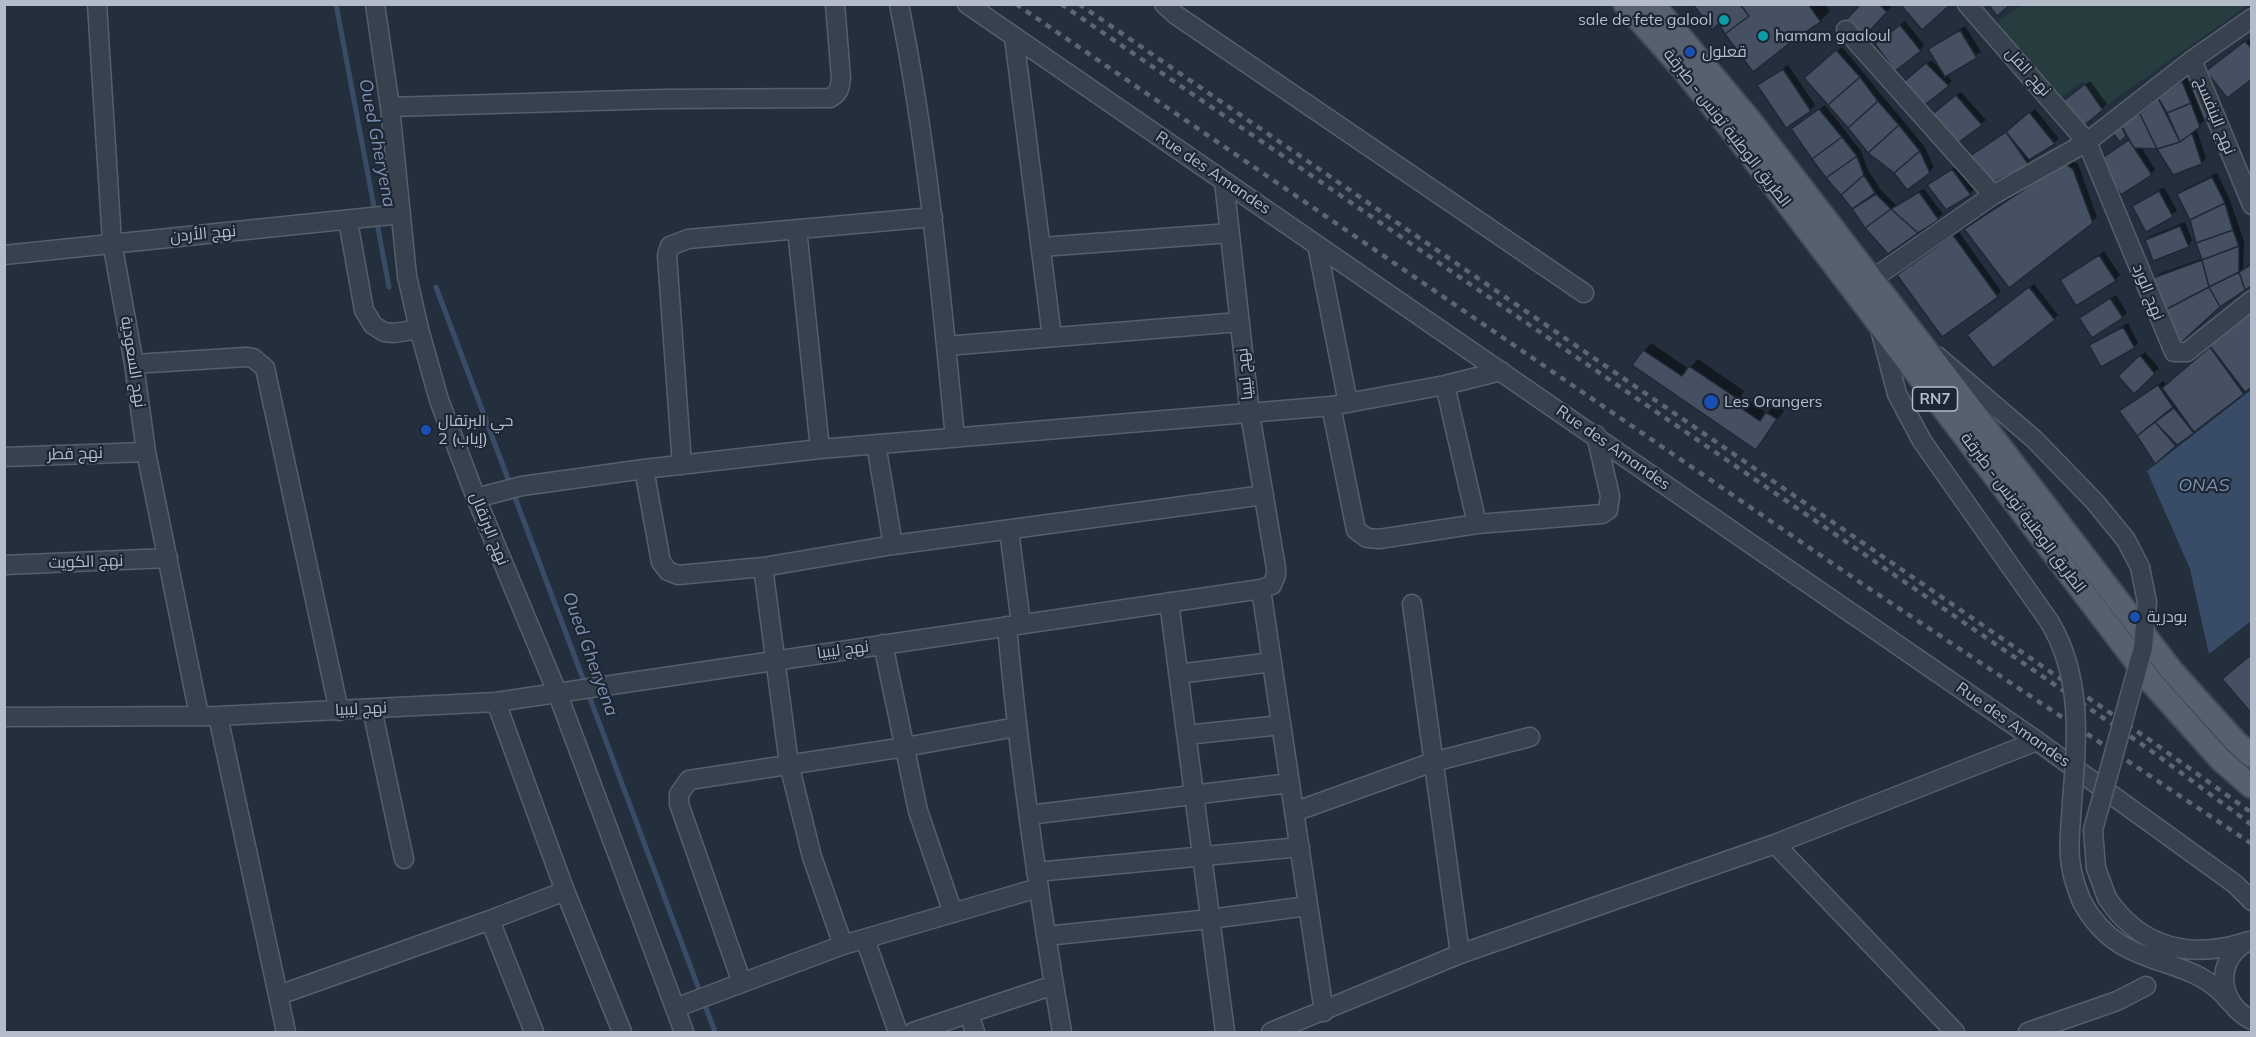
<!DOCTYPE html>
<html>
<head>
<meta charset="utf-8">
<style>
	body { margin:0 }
	#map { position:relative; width:2256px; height:1037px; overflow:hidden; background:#242f3e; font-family:Mulish,sans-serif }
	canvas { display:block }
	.frame { position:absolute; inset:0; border:6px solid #b4bcc9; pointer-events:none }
</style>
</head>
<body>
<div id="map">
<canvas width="2256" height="1037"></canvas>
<div class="frame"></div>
</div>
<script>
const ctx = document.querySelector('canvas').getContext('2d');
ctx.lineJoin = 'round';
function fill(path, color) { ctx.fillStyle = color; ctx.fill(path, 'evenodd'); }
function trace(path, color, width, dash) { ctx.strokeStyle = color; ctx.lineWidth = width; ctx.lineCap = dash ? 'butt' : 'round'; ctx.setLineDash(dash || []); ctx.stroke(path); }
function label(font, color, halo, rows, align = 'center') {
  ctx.font = font + ' Mulish,Cairo,sans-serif'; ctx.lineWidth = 4.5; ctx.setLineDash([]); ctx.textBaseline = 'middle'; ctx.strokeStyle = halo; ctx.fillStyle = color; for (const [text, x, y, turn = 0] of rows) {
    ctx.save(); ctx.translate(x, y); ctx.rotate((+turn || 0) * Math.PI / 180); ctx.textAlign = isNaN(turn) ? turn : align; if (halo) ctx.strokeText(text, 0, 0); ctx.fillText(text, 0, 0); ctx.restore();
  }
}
const green = new Path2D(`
	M2022,5h226l-144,102 -21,-26 -38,28 -55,-82z`);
const water = new Path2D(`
	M2251,390v231l-42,33 -19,-85 -43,-98z`);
const shadow = new Path2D(`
	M1695,4h130l5,7 -10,10h-101z
	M1863,4h25l3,3 -29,30z
	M1905,21l19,24 -4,5 -39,-10z
	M1965,26l16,26 -35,22 6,7 -4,4 -40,-6 23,-19 10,9 -11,-20z
	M2252,37v39l-39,-9z
	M1842,47l82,99 10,21 -5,5 -118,-99z
	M1788,65l27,40 -5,5 -51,-25z
	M2187,77l17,44 -8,7 10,30 -4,4 -28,12 -16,-26 -17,-1 14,22 -4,5 -51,-14 31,-21 -4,-6 -7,7 -7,-9 14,-12 19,-9z
	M2090,81l17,23 -26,22 -12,-28z
	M1961,92l25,28 -5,4 -44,-12z
	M1825,105l36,46 7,19 12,19 16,16 28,-16 19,25 -55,38 -90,-127z
	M2035,109l24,30 -28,18 1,2 -4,5 -56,-8 41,-28z
	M2070,160l8,4 19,53 -5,5 -126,7z
	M1957,165l17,24 -4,5 -41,-9z
	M2217,173l12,25 15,43 -1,28 9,-5v19l-97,-5 4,-4 44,-16 -12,-38 -12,-25 4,-5z
	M2164,187l13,24 -30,19 -14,-24z
	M2185,222l7,18 -4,5 -42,-5 5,-4z
	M1959,232l42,59 -4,5 -93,-25z
	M2104,251l16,24 -5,5h-53z
	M2034,284l24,31 -4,4 -80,11z
	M2116,295l11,18 -5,4 -41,1z
	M2128,323l10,20 -4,4 -43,-1 5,-5z
	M1651,343l38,26 9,-10 46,32 -3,5 26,17 8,-8 9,6 -28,37 -112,-97z
	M2213,345l35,43 -93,73 -34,-50 42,-30 3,4z
	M2145,352l14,16 -25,23 -14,-15z`);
const stream = new Path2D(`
	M336,4l53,283
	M436,287l149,397
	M588,693l127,339`);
const building = new Path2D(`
	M1693,4h47l9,12 -24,18 -6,-11 -7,7z
	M1740,4h68l13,18 -26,17 -42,33 -28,-38 24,-18z
	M1861,4h18l8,8 -25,27 -18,-17z
	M1900,4h51l-29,26z
	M1988,4h23l-14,12z
	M1900,25l21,26 -26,20 -20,-27z
	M1960,30l17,28 -32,19 -17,-28z
	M2245,41l7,8v30l-25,19 -21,-27z
	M1836,50l24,27 -32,28 -24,-27z
	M1926,63l23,23 -31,24 -17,-26z
	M1783,69l28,42 -25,17 -29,-43z
	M1860,77l18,24 -30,27 -20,-23z
	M2182,81l9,22 -24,10 -9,-15z
	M2085,84l18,26 -22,18 -19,-26z
	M1956,95l26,30 -28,21 -24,-30z
	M2158,98l22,44 -23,7 -17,-35z
	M1878,101l21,24 -31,28 -20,-25z
	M2191,103l9,24 -20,15 -13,-29z
	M1819,109l23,28 -30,22 -21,-30z
	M2029,112l26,32 -26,16 -23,-28z
	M2140,114l17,35 -23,-1 -14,-25z
	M2120,123l6,13 -6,6 -9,-11z
	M1899,125l21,26 -26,22 -26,-20z
	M2006,132l23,33 -35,17 -24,-26z
	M2192,133l10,31 -29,11 -16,-26 23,-7z
	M1842,137l15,19 -31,22 -14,-19z
	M2129,140l23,35 -31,20 -22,-35z
	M1920,151l10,22 -23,17 -13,-17z
	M1857,156l7,19 -23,20 -15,-17z
	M2064,163l9,6 20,54 -84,65 -45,-59z
	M1952,169l19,26 -25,15 -19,-25z
	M1864,175l12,19 -24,15 -11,-14z
	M2212,177l13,26 -35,17 -13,-26z
	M2159,191l14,26 -27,15 -14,-26z
	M1919,192l20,28 -21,13 -27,-24z
	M1875,193l16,16 -26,19 -13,-19z
	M2225,203l8,27 -37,13 -6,-23z
	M1891,209l27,24 -30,21 -23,-26z
	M2180,226l9,21 -36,14 -8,-21z
	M2233,230l6,16 -37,14 -6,-17z
	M1953,235l45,62 -56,40 -45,-62z
	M2239,246v26l-30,15 -7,-27z
	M2099,255l17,26 -40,25 -16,-26z
	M2202,260l7,27 -46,24 -10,-33z
	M2252,264v21l-7,5 -6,-18z
	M2239,272l6,18 -25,17 -11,-20z
	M2029,287l26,33 -62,48 -26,-33z
	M2209,287l11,20 -47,43 -10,-39z
	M2110,298l13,20 -31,20 -13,-20z
	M2252,311v76l-7,5 -35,-46z
	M2123,327l12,21 -34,19 -12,-22z
	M2210,347l34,47 -50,38 -32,-44z
	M1643,350l39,26 7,-10 49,33 -3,5 25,17 6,-9 11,7 -21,31 -124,-85z
	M2140,355l15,19 -21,20 -16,-18z
	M2158,385l15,22 -36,29 -18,-25z
	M2174,408l20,25 -17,12 -22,-23z
	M2155,422l21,24 -21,18 -18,-28z
	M2252,654v60l-30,-35z`);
const minor = new Path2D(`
	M97,4l15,238 22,122 12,88 53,263
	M375,4l15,103 17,169 12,53 20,71 37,98 81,194 127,340
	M899,4c29,143 42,289 56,434
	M967,4l1070,737 198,143 17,17
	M1164,4l12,11 408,278
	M1967,4l120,138 87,210h13l65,-52
	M1846,30l147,165
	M1014,37l38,300
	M2192,60l60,145
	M390,107l272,-8 168,-1c9,-5 10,-10 11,-20l-6,-74
	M348,221l16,89 9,15 11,7 10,1 25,-4
	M797,229l23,220
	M1317,245l31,158
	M1041,247l189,-14
	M4,255l397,-41
	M1871,280l122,-85 94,-53 105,-82 60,-42
	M1880,329l17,65 25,47 127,180
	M946,346l294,-24
	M1937,356l97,83 61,63 31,38 14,27
	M134,364l112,-7 7,1 12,10 74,343
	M1445,385l32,139
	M1331,406l25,124 11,8 12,1 98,-15 125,-10 6,-4 2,-14 -14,-61
	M876,444l17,101
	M4,457l142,-5
	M682,465l-15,-210 3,-9 18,-7 245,-22
	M644,469l17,93 7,9 10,4 85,-8 130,-22 371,-50
	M476,498l46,-12 122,-17 176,-20 511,-43 114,-21 56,-14
	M1009,530l12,94
	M4,565l164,-7
	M763,567l26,197 23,93 31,88
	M1261,589l63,423
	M1169,602l56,430
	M1412,604l48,350
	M1007,626c12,136 32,272 55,406
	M883,644l35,167 35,102
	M1178,674l94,-12
	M496,702l69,189 57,141
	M372,709l32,150
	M218,716l68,316
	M4,717l214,-1 278,-14 765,-113 11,-4 4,-10v-7l-26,-154 -26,-233
	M1186,735l95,-10
	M1294,812l139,-50 97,-25
	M1029,815l261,-32
	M1775,844l180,188
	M1036,872l264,-25
	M2107,898c34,51 85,62 142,43
	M2082,902c40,74 107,47 148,100
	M490,920l44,112
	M1046,936l164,-17 98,-13
	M865,939l33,93
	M2245,943c-32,20 -25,62 7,77
	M742,983l-63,-179v-10l10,-14 216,-33 111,-20
	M279,995l211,-75 75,-29
	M675,1008l168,-63 195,-57
	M969,1014l6,18
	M913,1032l141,-47
	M1271,1032l189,-78 315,-110 262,-103
	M2028,1032l89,-31 29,-15`);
const major = new Path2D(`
	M1625,4l56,63 52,65 420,552 68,76 31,27
	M1653,4l96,115 423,552 64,71 16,14`);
const rail = new Path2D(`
	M1016,4l845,579 391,261
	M1061,4l1089,746 102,75
	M1079,4l1075,739 98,70`);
const minorBridge = new Path2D(`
	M2049,621c34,56 28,119 23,181 -1,23 -5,47 0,69 2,11 6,21 10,31
	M2107,898l-11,-30 -3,-38 50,-182 4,-46 -7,-35`);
const markers = [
	[1724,20,6,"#0f9aa8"],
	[1763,36,6,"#0f9aa8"],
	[1690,52,6,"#1a4fb4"],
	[1711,402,8,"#1a4fb4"],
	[426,430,6,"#1a4fb4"],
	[2135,617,6,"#1a4fb4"]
];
const shields = [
	[1935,399,45]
];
const shieldNames = [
	["RN7",1935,399]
];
const poiNames = [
	["sale de fete galool",1712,20,"right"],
	["hamam gaaloul",1775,36],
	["قعلول",1702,52],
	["Les Orangers",1724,402],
	["حي البرتقال",438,421],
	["2 (إياب)",438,439],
	["بودرية",2147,617]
];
const streetNames = [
	["نهج الفل",2028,72,48],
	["نهج البنفسج",2215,116,68],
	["الطريق الوطنية تونس - طبرقة",1727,128,52],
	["Rue des Amandes",1213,173,34],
	["نهج الأردن",203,234,-5],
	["نهج الورد",2148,292,68],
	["نهج السعودية",133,362,81],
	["نهج ليبيا",1245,374,-96],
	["Rue des Amandes",1613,448,35],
	["نهج قطر",75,454,-2],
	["الطريق الوطنية تونس - طبرقة",2023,513,53],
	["نهج البرتقال",489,529,68],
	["نهج الكويت",86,562,-2],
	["نهج ليبيا",843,650,-8],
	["نهج ليبيا",361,709,-3],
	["Rue des Amandes",2013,725,35]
];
const waterNames = [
	["Oued Gheryena",377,143,79],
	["ONAS",2204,486],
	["Oued Gheryena",590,654,70]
];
fill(green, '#263c3f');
fill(water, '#394c67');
fill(shadow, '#0007');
trace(stream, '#394c67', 5);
fill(building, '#455162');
trace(building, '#1f2835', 1.5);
trace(minor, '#565f6c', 21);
trace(major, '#414a57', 26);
trace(minor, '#38414e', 18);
trace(major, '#56606e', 22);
trace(rail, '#5a6575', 4.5, [6, 6]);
trace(minorBridge, '#565f6c', 21, []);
trace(minorBridge, '#38414e', 18);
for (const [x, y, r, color] of markers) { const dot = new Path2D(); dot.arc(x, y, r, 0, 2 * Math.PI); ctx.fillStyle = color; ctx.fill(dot); trace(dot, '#1d2633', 2); }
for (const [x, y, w] of shields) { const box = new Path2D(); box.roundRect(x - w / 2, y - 12, w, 24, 4.5); ctx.fillStyle = '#1d2633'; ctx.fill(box); trace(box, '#b4bcc9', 1.5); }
label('bold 15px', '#b4bcc9', null, shieldNames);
label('16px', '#b4bcc9', '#1d2633', poiNames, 'left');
label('16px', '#b4bcc9', '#1d2633', streetNames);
label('italic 18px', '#7c92b1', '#1d2633', waterNames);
</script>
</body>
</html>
